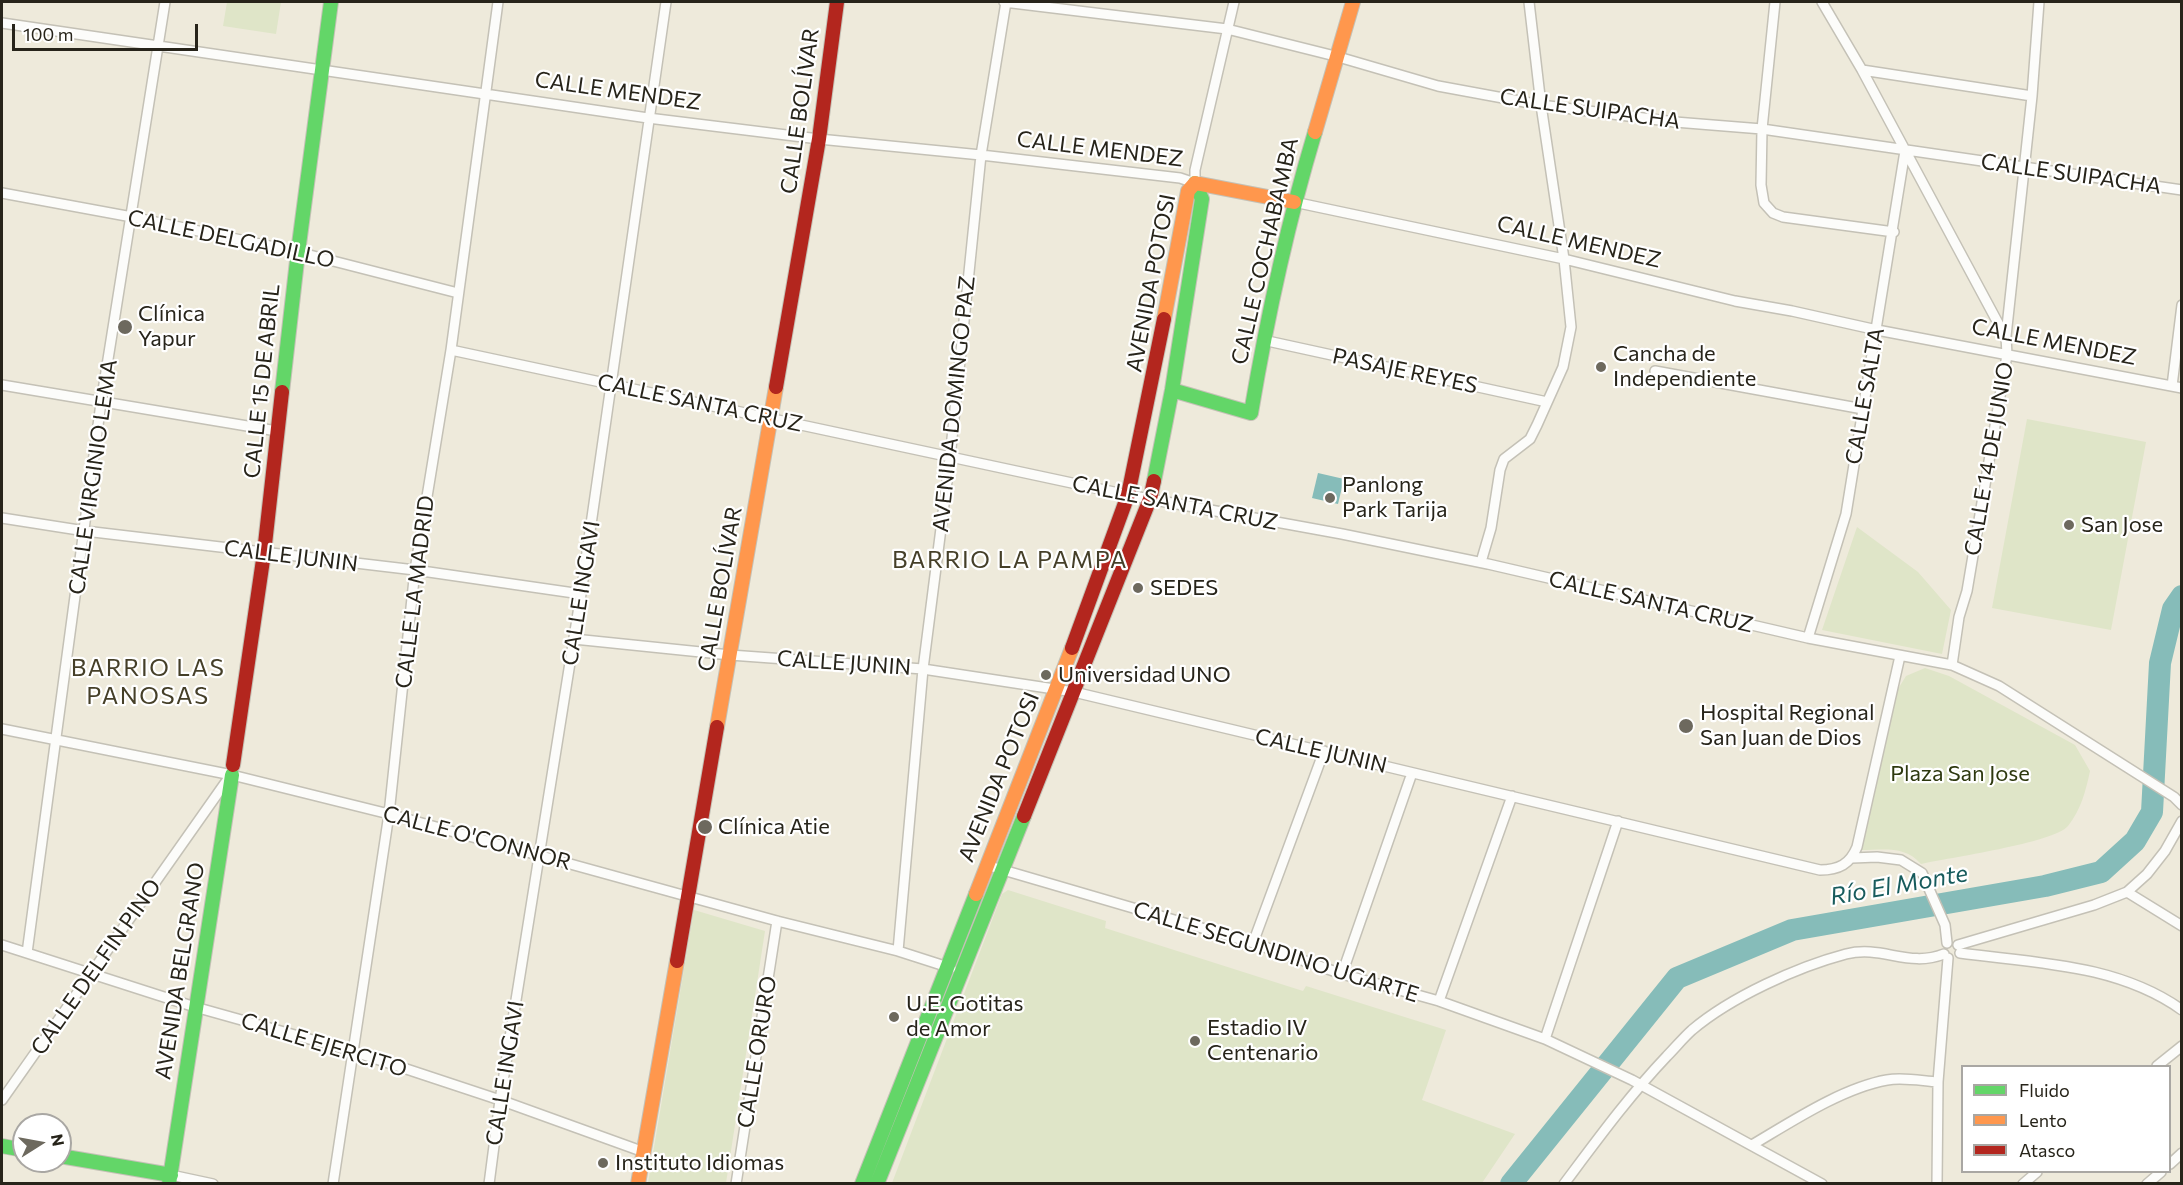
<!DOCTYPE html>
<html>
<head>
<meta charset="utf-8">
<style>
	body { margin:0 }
	#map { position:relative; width:2183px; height:1185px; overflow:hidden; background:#eeeadb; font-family:Commissioner,sans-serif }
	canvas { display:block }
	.frame { position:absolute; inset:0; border:3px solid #27241a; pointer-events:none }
	.legend { position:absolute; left:1961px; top:1065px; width:210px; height:108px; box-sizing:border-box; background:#fff; border:2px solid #a9a7a3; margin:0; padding:8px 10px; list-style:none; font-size:18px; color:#27241a }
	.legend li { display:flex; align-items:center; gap:12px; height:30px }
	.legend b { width:30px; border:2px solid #a9a7a3 }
	.north { position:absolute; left:12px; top:1113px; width:60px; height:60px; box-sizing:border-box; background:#fff; border:2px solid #a9a7a3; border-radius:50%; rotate:79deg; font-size:16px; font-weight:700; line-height:24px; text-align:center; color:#27241a }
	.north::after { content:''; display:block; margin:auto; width:21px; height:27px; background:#6d695e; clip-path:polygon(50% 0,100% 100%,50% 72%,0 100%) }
	.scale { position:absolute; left:12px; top:24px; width:186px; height:27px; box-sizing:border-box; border:3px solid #27241a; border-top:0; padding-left:8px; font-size:18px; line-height:21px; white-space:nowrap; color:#27241a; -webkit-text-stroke:4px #fff; paint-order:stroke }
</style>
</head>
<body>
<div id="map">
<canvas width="2183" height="1185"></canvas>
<div class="frame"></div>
<ul class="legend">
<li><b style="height:8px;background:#63d668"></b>Fluido</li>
<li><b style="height:8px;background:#ff974d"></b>Lento</li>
<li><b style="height:8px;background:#b3261e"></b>Atasco</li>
</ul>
<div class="north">N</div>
<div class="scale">100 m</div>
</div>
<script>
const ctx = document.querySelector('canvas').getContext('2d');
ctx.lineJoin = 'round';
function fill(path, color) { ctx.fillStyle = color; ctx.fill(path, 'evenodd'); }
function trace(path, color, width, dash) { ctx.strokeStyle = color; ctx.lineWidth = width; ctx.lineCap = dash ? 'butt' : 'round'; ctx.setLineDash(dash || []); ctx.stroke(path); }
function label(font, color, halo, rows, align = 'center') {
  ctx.font = font + ' Commissioner,sans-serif'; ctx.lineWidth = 4.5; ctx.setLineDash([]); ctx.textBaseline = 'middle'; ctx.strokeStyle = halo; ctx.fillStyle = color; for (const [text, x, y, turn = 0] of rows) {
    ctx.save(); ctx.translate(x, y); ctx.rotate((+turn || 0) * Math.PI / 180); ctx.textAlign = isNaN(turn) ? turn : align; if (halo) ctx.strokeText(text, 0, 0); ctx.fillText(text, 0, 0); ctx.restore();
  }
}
const green = new Path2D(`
	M227,2h54l-5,32 -53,-8z
	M2027,419l119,23 -35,188 -119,-22z
	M1857,527l61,45 33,38 -9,44 -120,-24z
	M1925,668l24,8 126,69 15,26c-4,19 -9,39 -22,55 -14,17 -121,32 -147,38 -16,-19 -38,-14 -60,-14l37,-161 8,-13z
	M1008,890l98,31 -1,7 198,63 3,-5 140,44 -24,70 93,34 -33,49h-590l110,-289z
	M694,910l71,21 -39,252h-78z`);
const water = new Path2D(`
	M1318,473l26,6 -6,25 -26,-6z`);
const river = new Path2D(`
	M1511,1184l166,-206 115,-48 253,-44 56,-14 34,-31 17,-29 8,-149 13,-54 9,-13`);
const street = new Path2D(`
	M1004,2l223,27 108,27 103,30 103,19 134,17 87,7 420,61
	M1775,2l-13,127 -1,56 3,18 9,10 10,4 111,15
	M1822,2l40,68 143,266
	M2,23l646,95 171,21 162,16 199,23 15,5v-13l39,-168
	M1862,70l170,26
	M2,193l130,24 166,35 160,41
	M1294,202l270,57 171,42 57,10 85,19 305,58
	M1263,340l284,62
	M451,350l677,145 214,39 146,30 320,74 144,27 47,21 175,111 8,8
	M1655,371l208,38
	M2,385l275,46
	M2172,386l10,-81
	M2,518l83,13 330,39 166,24
	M1481,562l10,-34 9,-58 4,-11 26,-20 7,-14 26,-58 8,-40 -7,-68 -23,-154 -12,-103
	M1808,638l38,-124 59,-363
	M574,639l156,16 193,14 151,23 746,178c19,0 30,-6 37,-23l43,-191
	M1952,665l7,-48 8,-26 40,-236 -1,-19 26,-240 7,-94
	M2,729l230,46 157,39 388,107 121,30 53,17
	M1852,858l25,-1 24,3 21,13 23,52 2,18
	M986,865l267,78 89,31 97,27 106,38 87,41 190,104
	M2127,892l55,34
	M1253,943l71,-192
	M2,945l193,62 157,44 148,49 144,52
	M1958,945l136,-40 33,-13 20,-18 18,-23 17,-30
	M898,951l25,-282 27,-211 31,-303 25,-153
	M27,953l74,-550 64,-401
	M1960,953c75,10 158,11 222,57
	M1342,974l70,-201
	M1439,1001l73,-205
	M1545,1039l73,-218
	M2157,1066l25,-20
	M2,1100l228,-324
	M1752,1145c39,-23 90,-57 135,-65 16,-3 35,1 51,2
	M2170,1164l12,-11
	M171,1175l42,9
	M333,1184l56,-370 26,-244 36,-220 47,-348
	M489,1184l11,-84 81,-506 85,-592
	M736,1184l41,-263
	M1564,1184c33,-44 65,-88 103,-128 8,-8 16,-18 25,-26 39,-33 105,-63 154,-76 37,-9 62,14 98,0
	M1937,1184l1,-102 10,-124
	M2023,1184l14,-12
	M2147,1184l14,-12`);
const fast = new Path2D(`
	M1172,390l79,23c16,-95 36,-188 64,-281
	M282,392l16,-140 33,-250
	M1154,481l18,-91 30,-191 -7,-16
	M2,1146l22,4
	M60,1156l111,19
	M169,1184l63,-409
	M862,1184l114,-290
	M877,1184l147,-368`);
const slow = new Path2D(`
	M1315,132l38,-130
	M1195,183l99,19
	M1164,319l24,-128 7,-8
	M717,727l59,-340
	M976,894l96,-246
	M638,1184l39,-223`);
const jam = new Path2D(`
	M776,387l43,-248 18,-137
	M1072,648l56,-153 36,-176
	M233,765l31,-212 18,-161
	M1024,816l126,-317 4,-18
	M677,961l40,-234`);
const markers = [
	[125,327,8,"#6d695e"],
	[1601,367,6,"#6d695e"],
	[1330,498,6,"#6d695e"],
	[2069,525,6,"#6d695e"],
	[1138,588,6,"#6d695e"],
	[1046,675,6,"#6d695e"],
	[1686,726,8,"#6d695e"],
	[705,827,8,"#6d695e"],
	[894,1017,6,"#6d695e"],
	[1195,1041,6,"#6d695e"],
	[603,1163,6,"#6d695e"]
];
const streetNames = [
	["CALLE MENDEZ",618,91,8],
	["CALLE SUIPACHA",1590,109,8],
	["CALLE BOLÍVAR",800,111,-82],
	["CALLE MENDEZ",1100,149,7],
	["CALLE SUIPACHA",2071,174,8],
	["CALLE DELGADILLO",231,239,12],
	["CALLE MENDEZ",1579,242,13],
	["CALLE COCHABAMBA",1265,251,-77],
	["AVENIDA POTOSI",1151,283,-79],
	["CALLE MENDEZ",2054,342,11],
	["PASAJE REYES",1405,371,12],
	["CALLE 15 DE ABRIL",262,381,-84],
	["CALLE SALTA",1865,396,-80],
	["CALLE SANTA CRUZ",700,403,12],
	["AVENIDA DOMINGO PAZ",954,404,-84],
	["CALLE 14 DE JUNIO",1989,459,-80],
	["CALLE VIRGINIO LEMA",93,477,-82],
	["CALLE SANTA CRUZ",1175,503,11],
	["CALLE JUNIN",291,556,7],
	["CALLE BOLÍVAR",720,589,-80],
	["CALLE LA MADRID",415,592,-83],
	["CALLE INGAVI",581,593,-81],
	["CALLE SANTA CRUZ",1651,602,13],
	["CALLE JUNIN",844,663,4],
	["CALLE JUNIN",1321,751,13],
	["AVENIDA POTOSI",999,777,-68],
	["CALLE O'CONNOR",477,838,15],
	["CALLE SEGUNDINO UGARTE",1276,952,17],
	["CALLE DELFIN PINO",96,967,-55],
	["AVENIDA BELGRANO",180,971,-81],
	["CALLE EJERCITO",324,1045,17],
	["CALLE ORURO",757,1052,-81],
	["CALLE INGAVI",505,1073,-81]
];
const poiNames = [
	["Clínica",138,314],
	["Yapur",138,339],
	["Cancha de",1613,354],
	["Independiente",1613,379],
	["Panlong",1342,485],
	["Park Tarija",1342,510],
	["San Jose",2081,525],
	["SEDES",1150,588],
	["Universidad UNO",1058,675],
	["Hospital Regional",1700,713],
	["San Juan de Dios",1700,738],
	["Clínica Atie",718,827],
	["U.E. Gotitas",906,1004],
	["de Amor",906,1029],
	["Estadio IV",1207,1028],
	["Centenario",1207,1053],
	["Instituto Idiomas",615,1163]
];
const parkNames = [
	["Plaza San Jose",1960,774]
];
const neighbourhoodNames = [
	["BARRIO LA PAMPA",1010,560],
	["BARRIO LAS",148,668],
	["PANOSAS",148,696]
];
const waterNames = [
	["Río El Monte",1899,885,-10]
];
fill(green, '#dfe5c8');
fill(water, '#86bcb9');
trace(river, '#86bcb9', 22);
trace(street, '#c4c1b6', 12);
trace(fast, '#c4c1b6', 16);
trace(slow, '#c4c1b6', 16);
trace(jam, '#c4c1b6', 16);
trace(street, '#fcfcfa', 9);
trace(fast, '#63d668', 14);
trace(slow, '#ff974d', 14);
trace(jam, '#b3261e', 14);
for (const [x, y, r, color] of markers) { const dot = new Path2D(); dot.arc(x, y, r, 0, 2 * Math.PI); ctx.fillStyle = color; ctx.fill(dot); trace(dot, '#fff', 2); }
label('22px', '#27241a', '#fff', streetNames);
label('22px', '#27241a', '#fff', poiNames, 'left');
label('22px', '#2e390f', '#fff', parkNames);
ctx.letterSpacing = '1.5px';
label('24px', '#453f28', '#fff', neighbourhoodNames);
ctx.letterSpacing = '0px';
label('italic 24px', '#175b5c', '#fff', waterNames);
</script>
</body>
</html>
